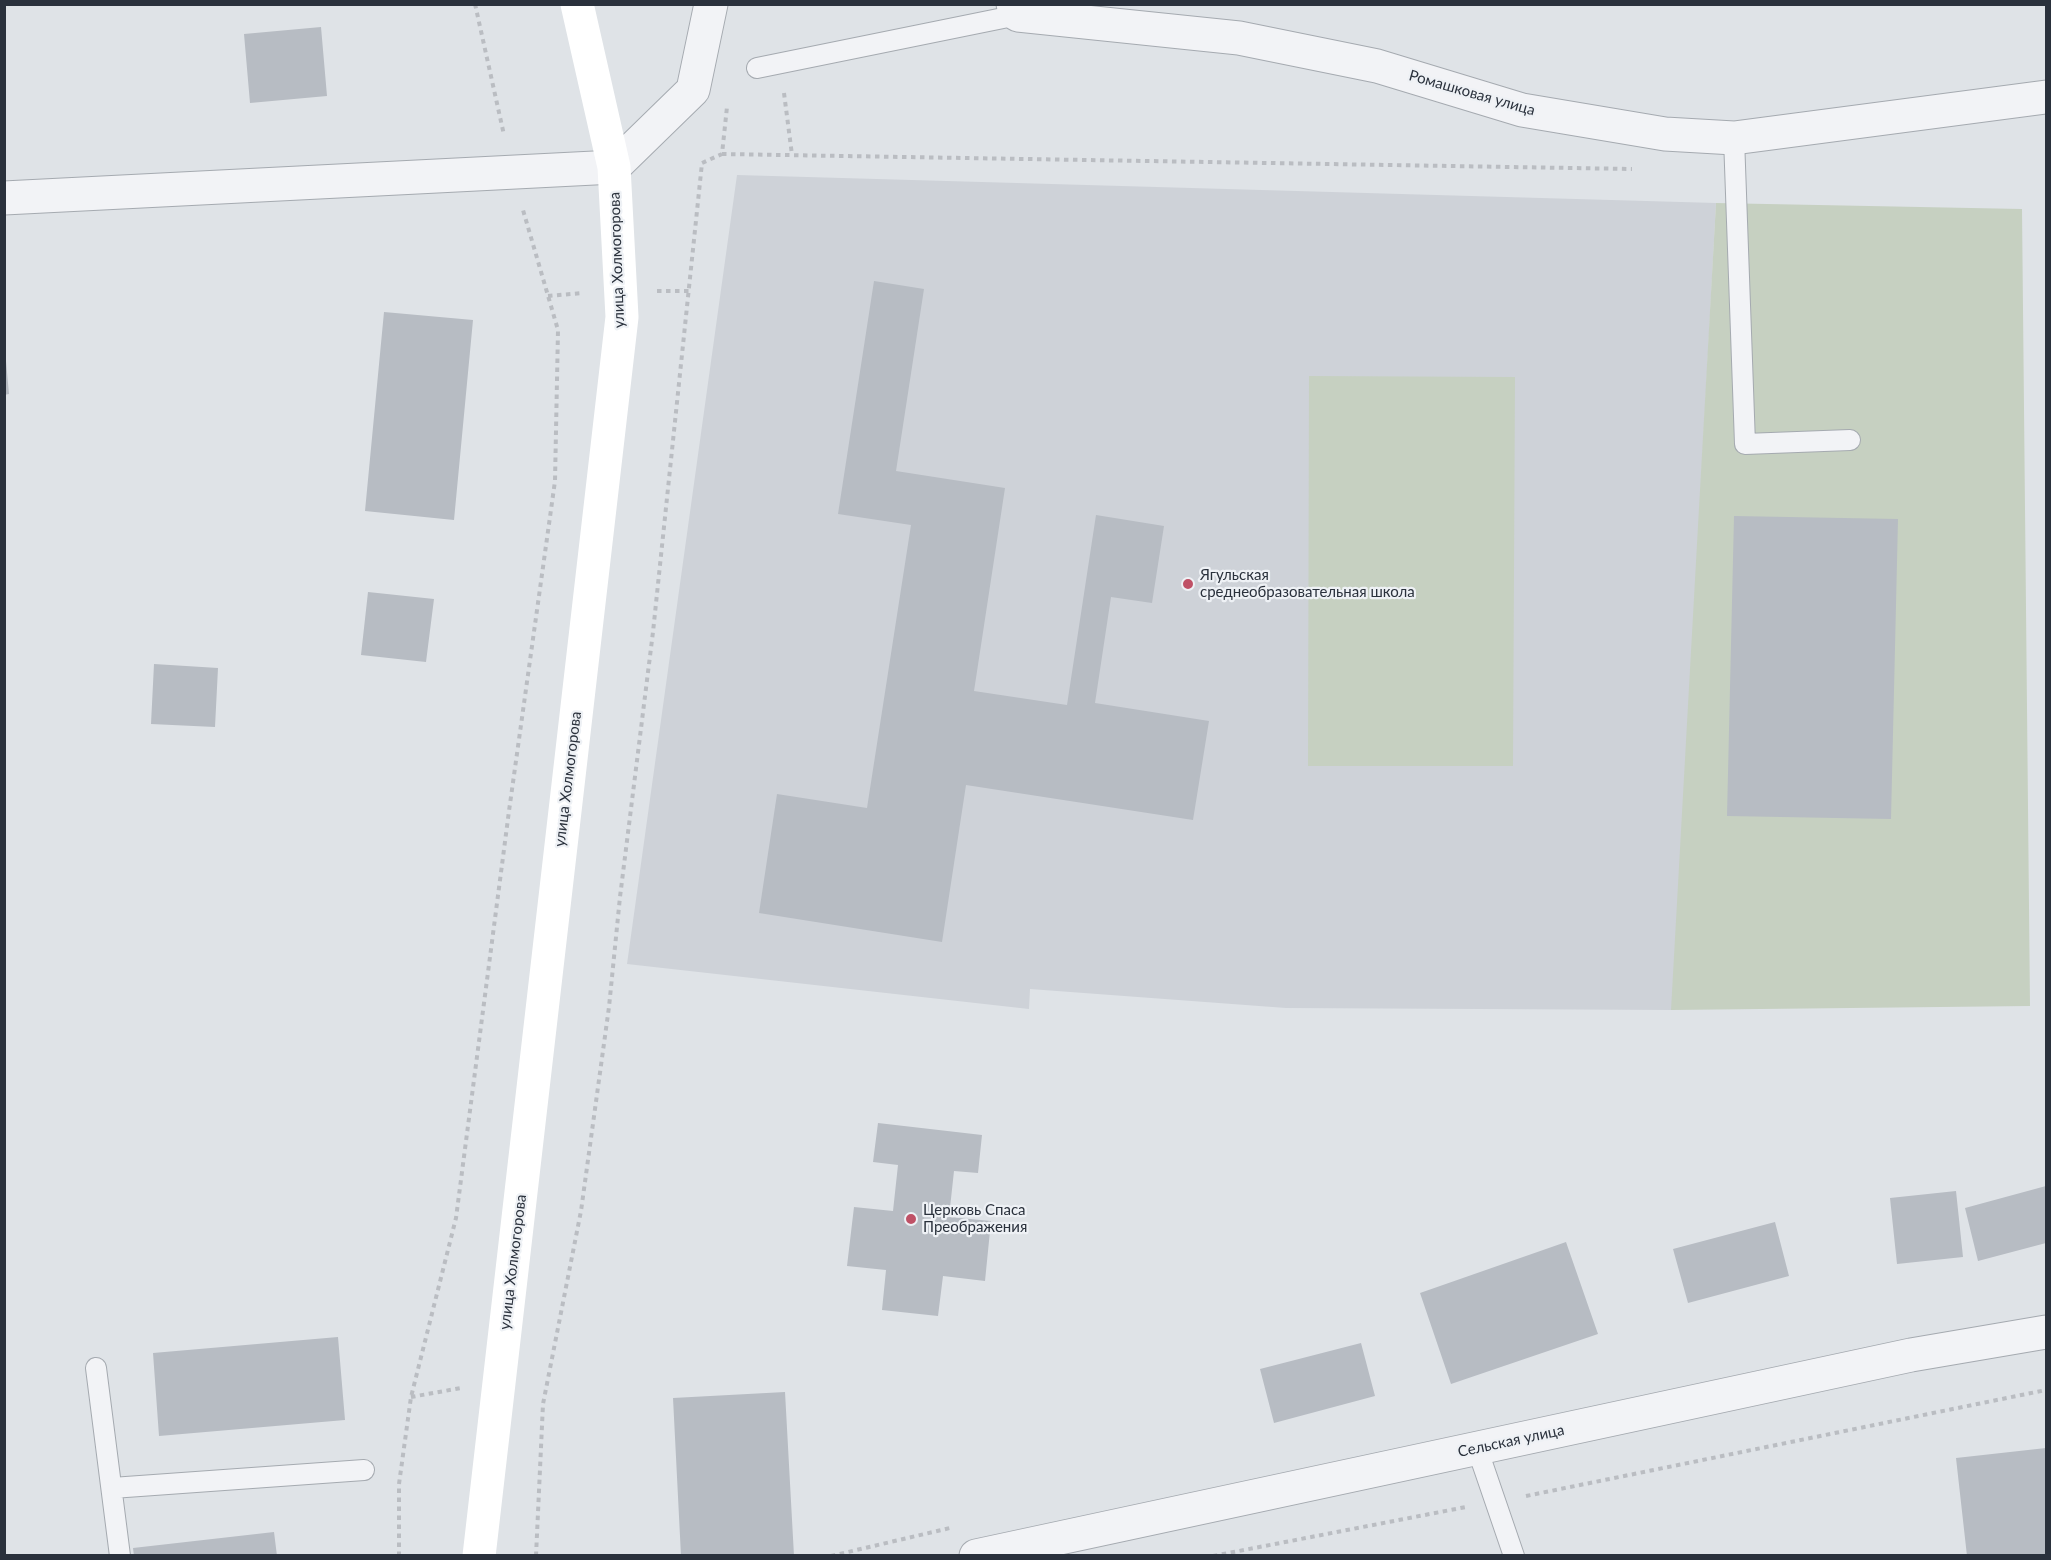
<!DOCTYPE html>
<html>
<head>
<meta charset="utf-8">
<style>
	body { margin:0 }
	#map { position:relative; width:2051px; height:1560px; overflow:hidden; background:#dfe3e7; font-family:Lato,sans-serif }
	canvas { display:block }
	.frame { position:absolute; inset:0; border:6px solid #2a313c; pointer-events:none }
</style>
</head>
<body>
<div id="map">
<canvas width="2051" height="1560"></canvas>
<div class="frame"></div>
</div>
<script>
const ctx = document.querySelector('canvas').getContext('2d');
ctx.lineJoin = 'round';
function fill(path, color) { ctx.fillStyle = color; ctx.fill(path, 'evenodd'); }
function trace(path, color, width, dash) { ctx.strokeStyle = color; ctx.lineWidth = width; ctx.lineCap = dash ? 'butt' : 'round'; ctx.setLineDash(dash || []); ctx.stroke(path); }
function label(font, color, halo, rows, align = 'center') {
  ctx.font = font + ' Lato,sans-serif'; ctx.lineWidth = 4.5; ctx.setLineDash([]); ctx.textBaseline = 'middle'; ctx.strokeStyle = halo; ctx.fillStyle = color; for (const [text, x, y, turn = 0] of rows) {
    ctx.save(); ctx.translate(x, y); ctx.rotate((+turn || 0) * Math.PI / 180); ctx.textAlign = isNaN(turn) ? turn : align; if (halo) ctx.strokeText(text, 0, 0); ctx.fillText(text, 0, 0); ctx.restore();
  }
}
const built = new Path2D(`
	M737,175l979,28 -43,807 -387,-2 -256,-19 -1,20 -402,-45z`);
const green = new Path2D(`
	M1716,203l306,6 8,797 -359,4z
	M1309,376l206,1 -2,389h-205z`);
const building = new Path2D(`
	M321,27l6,69 -77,7 -6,-69z
	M874,281l50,8 -28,182 109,17 -31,203 93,14 29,-190 68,11 -12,77 -41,-6 -16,106 114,18 -16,99 -227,-35 -24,157 -183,-29 18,-119 90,14 44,-283 -73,-11z
	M384,312l89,8 -19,200 -89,-9z
	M4,361h2l3,33 -5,1z
	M1734,516l164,3 -7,300 -164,-3z
	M368,592l66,7 -8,63 -65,-7z
	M154,664l64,4 -3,59 -64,-3z
	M878,1123l104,12 -4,38 -24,-2 -5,46 42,4 -6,60 -42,-5 -5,40 -56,-6 4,-40 -39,-4 7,-59 39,4 5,-46 -25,-3z
	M2046,1186v57l-68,18 -13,-53z
	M1956,1191l7,66 -66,7 -7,-66z
	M1775,1222l14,54 -101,27 -15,-54z
	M1566,1242l32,92 -147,50 -31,-91z
	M338,1337l7,83 -186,16 -6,-83z
	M1361,1343l14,53 -101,27 -14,-54z
	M785,1392l9,164h-113l-8,-158z
	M2046,1448v108h-79l-11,-98z
	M274,1532l3,24h-143l-1,-8z`);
const path = new Path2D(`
	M475,4l29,131
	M784,93l8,62
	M722,154l910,15
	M657,291h32
	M548,296l35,-3
	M411,1397l50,-9
	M1526,1496l520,-106
	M399,1556v-72l12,-87 45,-179 53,-407 46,-330 3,-151 -35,-120
	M536,1556l7,-152 38,-193 28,-204 11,-110 33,-265 49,-469 20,-9 5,-47
	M831,1556l119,-28
	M1213,1556l253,-49`);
const lane = new Path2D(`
	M757,68l261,-53
	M1734,138l11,306 105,-4
	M96,1368l24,188
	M1477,1448l37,108
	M112,1488l252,-18`);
const street = new Path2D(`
	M1013,4l5,11 221,23 138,28 145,44 143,24 69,4 312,-41
	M4,198l610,-31 79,-77 18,-86
	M976,1556l935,-201 135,-23`);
const secondary = new Path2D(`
	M479,1556l143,-1239 -8,-150 -37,-163`);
const markers = [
	[1188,584,6,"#bf5166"],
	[911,1219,6,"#bf5166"]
];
const streetNames = [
	["Ромашковая улица",1472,93,16],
	["улица Холмогорова",617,260,-92],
	["улица Холмогорова",568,779,-83],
	["улица Холмогорова",513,1262,-83],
	["Сельская улица",1511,1441,-12]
];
const poiNames = [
	["Ягульская",1200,575],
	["среднеобразовательная школа",1200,592],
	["Церковь Спаса",923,1210],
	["Преображения",923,1227]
];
fill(built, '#ced2d8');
fill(green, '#c6d0c1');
fill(building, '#b7bcc3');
trace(lane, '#a5aab0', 22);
trace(street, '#a5aab0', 35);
trace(path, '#babdc2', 4, [4.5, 4.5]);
trace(lane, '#f2f3f6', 20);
trace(street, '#f2f3f6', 33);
trace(secondary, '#fff', 33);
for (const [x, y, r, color] of markers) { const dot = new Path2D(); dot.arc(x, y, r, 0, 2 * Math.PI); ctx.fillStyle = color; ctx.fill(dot); trace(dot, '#eef1f5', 2); }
label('15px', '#2a313c', '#eef1f5', streetNames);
label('15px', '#2a313c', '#eef1f5', poiNames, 'left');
</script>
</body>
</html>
